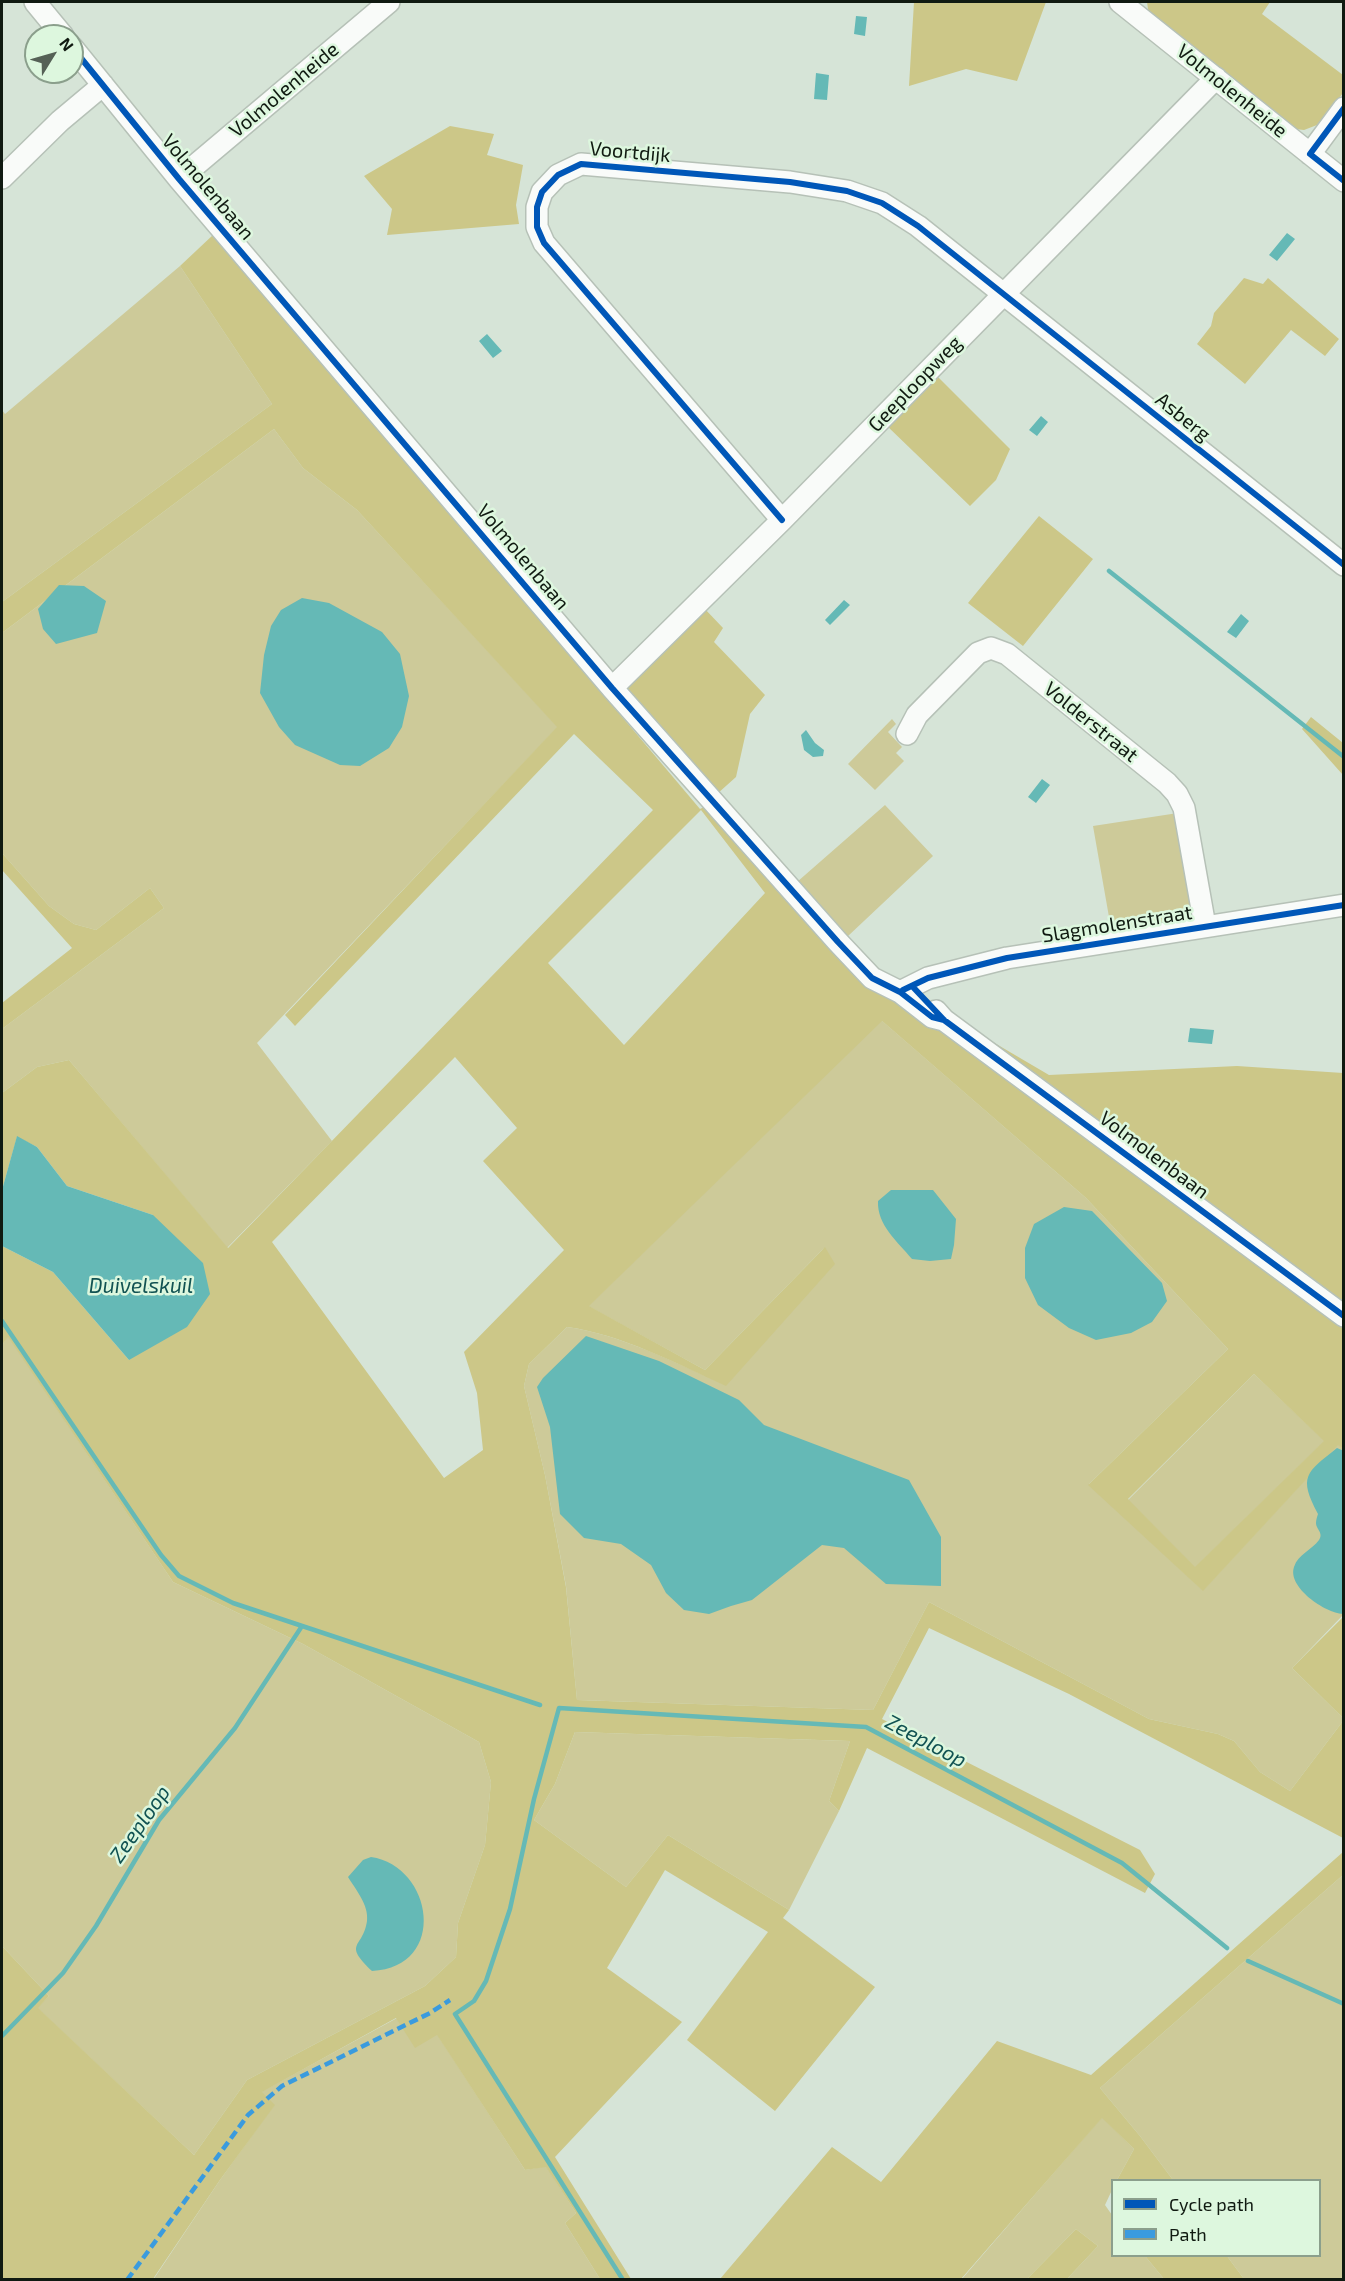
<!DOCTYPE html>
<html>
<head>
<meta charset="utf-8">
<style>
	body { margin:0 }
	#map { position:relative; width:1345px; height:2281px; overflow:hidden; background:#d6e4d7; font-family:"Exo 2",sans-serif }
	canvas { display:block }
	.frame { position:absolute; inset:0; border:3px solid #101a11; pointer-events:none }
	.legend { position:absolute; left:1111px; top:2179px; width:210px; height:78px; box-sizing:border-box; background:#ddf7de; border:2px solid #8b9f8c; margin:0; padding:8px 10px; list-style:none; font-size:18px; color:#101a11 }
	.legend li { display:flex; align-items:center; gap:12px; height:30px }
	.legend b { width:30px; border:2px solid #8b9f8c }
	.north { position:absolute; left:24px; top:24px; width:60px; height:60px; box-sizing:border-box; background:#ddf7de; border:2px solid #8b9f8c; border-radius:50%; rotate:53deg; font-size:16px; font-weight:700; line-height:24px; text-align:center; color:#101a11 }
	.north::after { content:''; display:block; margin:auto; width:21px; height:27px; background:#556156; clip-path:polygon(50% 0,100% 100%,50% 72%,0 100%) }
</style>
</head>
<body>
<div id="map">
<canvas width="1345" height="2281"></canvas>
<div class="frame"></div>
<ul class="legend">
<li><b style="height:8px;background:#0057b8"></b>Cycle path</li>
<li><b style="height:8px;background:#3a9bde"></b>Path</li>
</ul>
<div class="north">N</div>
</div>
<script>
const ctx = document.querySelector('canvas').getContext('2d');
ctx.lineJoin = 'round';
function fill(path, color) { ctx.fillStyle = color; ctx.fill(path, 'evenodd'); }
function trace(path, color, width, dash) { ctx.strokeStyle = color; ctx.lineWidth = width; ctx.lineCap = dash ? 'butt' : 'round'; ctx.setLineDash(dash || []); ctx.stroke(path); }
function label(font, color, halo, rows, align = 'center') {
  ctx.font = font + ' "Exo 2",sans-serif'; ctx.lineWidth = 5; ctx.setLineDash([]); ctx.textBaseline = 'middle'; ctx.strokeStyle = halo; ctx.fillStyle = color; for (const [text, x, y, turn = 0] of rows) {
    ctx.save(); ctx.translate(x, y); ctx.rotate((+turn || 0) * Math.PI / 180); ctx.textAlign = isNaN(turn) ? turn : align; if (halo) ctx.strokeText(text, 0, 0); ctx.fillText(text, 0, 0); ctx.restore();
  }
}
const green = new Path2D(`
	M180,266l92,138 -270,198v-192l3,4z
	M274,429l29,39 54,42 201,217 -301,316 75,98 -105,107 -158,-188 -32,7 -35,26v-64l162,-121 -14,-20 -54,42 -22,-6 -25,-18 -47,-53v-220z
	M892,719l4,5 -8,8 14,15 -6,6 8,8 -29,29 -27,-26z
	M885,805l48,51 -86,81 -50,-55z
	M1178,813l17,99 -9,11 -74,11 -19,-108z
	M881,1020l205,178 142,151 -139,135 114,106 135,-146 5,5v166l-51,53 51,50v3l-53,70 -30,-19 -26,-31 -16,-7 -69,-15 -220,-117 -56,108 -296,-10 -11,-114 -21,-111 -21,-89 5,-22 38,-37c53,7 111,37 159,58l98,-137 -119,122 -117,-64z
	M8,1336l165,246 130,62 176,98 12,40 -6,63 -27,78 -2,34 -31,29 -178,94 -53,75 -157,-147 12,-12 -47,-50v-601z
	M1254,1374l71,67 -130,127 -67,-68z
	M575,1732l275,9 -21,60 10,10 -50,99 -121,-75 -42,52 -92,-67 21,-36z
	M1343,1875v404h-99l-17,-23h93v-76h-147l-33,-44 -40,-48z
	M397,2018l40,16 88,136 21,-4 30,47 -11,10 35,56 -447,1 67,-100 54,-75 -13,-13z
	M1102,2117l32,32 -17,31h-5v10l-7,15 7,10v41h33l19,23h-97l31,-33 -22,-17 -49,50 -66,1z`);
const forest = new Path2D(`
	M914,2h132l-29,79 -51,-12 -57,17z
	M1147,2h123l-8,12 81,61v18l-26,32 -13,5 -9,-1 -144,-112 -3,-8z
	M450,126l44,8 -7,21 36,10 -7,40 3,19 -132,11 5,-26 -28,-33z
	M214,234l486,575 8,-4 156,175 88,38 97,57 188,-9 106,7v376l-5,-4 -135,146 -115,-106 140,-136 -142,-151 -204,-177 -293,285 116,64 120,-123 10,17 -109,122c-48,-22 -106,-52 -159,-59l-38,37 -5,22 21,89 21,112 11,113 296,10 56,-108 220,117 69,15 16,7 26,31 30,19 53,-70v117l-274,-144 -140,-66 -47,91 258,131 15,24 -10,19 -278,-145 -28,63 -10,-10 21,-60 -275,-9 -20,52 -21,36 92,67 42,-52 121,75 -6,8 92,69 -100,124 -88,-71 81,-108 -103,-62 -58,98 75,54 -127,135 76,122h-31l-35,-56 11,-10 -30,-46 -21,3 -88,-135 -22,13 -19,-30 -134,74 13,13 -55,75 -67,99h-151v-333l47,50 -11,12 156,147 53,-75 178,-94 31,-29 2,-34 27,-78 6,-63 -12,-40 -176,-98 -130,-62 -165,-245 -6,8v-99l51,26 76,88 24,-145 -86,-29 -30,-39 -20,-10 -15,53v-97l35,-26 32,-7 159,188 425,-438 -79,-76 -279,292 -10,-11 272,-288 -200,-217 -54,-42 -29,-39 -272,204v-31l270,-198 -92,-138zM701,810l64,83 -141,152 -76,-82zM455,1057l62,71 -34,33 81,89 -100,102 13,41 6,57 -39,28 -172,-236zM1254,1374l70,67 -129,126 -67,-68z
	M1244,278l19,6 5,-6 71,61 -14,17 -34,-26 -46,54 -48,-40 14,-18 3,-13z
	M935,374l75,75 -14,31 -26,26 -84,-81z
	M1039,516l54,43 -70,87 -55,-43z
	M704,608l19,20 -9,14 51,53 -15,19 -14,63 -19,17 -92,-107z
	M1311,717l32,26v32l-41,-46z
	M2,853l47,53 25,18 22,6 54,-42 14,20 -162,121v-26l70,-55 -70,-78z
	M1343,1617h1l-1,101 -51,-50z
	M1343,1852v23l-243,213 40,48 33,44h-56l17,-31 -32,-31 -141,161h-241l112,-132 49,35 116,-141 94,34z
	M1076,2229l22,17 -31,33h-40z
	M1145,2256h82l17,23h-80z`);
const water = new Path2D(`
	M856,16l11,1 -2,19 -11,-2z
	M816,73l13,2 -2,25 -13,-1z
	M1287,233l8,6 -18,22 -8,-6z
	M487,334l15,17 -9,7 -14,-17z
	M1041,416l7,6 -11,14 -8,-6z
	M59,585l25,1 22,15 -9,32 -41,11 -13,-15 -5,-20z
	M302,598l27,5 53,29 18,22 9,42 -7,31 -13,21 -29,18 -20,-1 -45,-20 -16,-18 -19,-34 4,-38 7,-29 10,-16z
	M844,600l6,5 -20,20 -5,-5z
	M1241,614l8,7 -13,17 -9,-6z
	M806,730l9,13 9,7 -1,6 -10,1 -9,-7 -3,-15z
	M1042,779l8,6 -14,18 -8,-6z
	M1190,1028l24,2 -2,14 -24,-2z
	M17,1136l20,11 30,39 86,29 50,48 7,31 -23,33 -58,33 -76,-88 -51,-26v-56z
	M891,1190h42l23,29 -2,26 -3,14 -21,2 -18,-2c-15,-18 -35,-34 -34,-58z
	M1064,1207l28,4 70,72 5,18 -15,21 -21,11 -35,7 -27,-12 -31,-23 -13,-27v-30l9,-24z
	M586,1336l73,25 80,39 25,25 145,55 32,57v49l-55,-2 -42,-36 -22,-3 -70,55 -21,6 -22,8 -25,-4 -18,-17 -15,-28 -30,-21 -37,-6 -24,-24 -10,-87 -13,-40 6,-9z
	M1337,1448l7,3 -1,163c-18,-1 -56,-27 -49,-47 4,-13 18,-17 25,-27 5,-7 -3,-11 -3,-17 0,-3 1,-6 2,-9 -20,-38 -12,-41 19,-66z
	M371,1857c62,9 78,110 1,114 -30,-29 -9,-22 -5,-50 2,-16 -11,-31 -19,-44l15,-17z`);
const stream = new Path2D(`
	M1109,571l235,186
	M2,1321l159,234 18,21 54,27 307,102
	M1248,1961l96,43
	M2,2036l61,-63 33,-47 63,-106 76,-92 67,-102
	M623,2280l-168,-266 19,-13 12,-20 24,-72 24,-110 25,-91 307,19 256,136 105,85`);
const minor = new Path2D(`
	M35,2l28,34
	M1120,2l224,179
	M72,47l107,132 433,509 226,254 34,36 28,14 32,25 12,3
	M1310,154l34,-46
	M2,178l58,-57 43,-36
	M179,179l210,-177
	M782,520l-238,-277 -7,-16v-20l5,-15 16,-17 23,-11 209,18 57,9 35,12 36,23 426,339
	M612,688l170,-168 434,-442
	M907,734l10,-19 61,-62 13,-5 16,6 160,129 10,11 7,14 21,118
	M900,992l28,-14 79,-20 337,-53
	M936,1011l8,9 400,296`);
const quiet = new Path2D(`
	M127,2280l121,-165 34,-29 148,-73 20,-13`);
const cycleway = new Path2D(`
	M72,47l107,132 433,509 226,254 34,36 28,14 32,25 12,3
	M1344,108l-34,46 34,27
	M782,520l-238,-277 -7,-16v-20l5,-15 16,-17 23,-11 209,18 57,9 35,12 36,23 426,339
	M912,986l32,34 400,296
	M903,990l25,-12 79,-20 337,-53`);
const streetNames = [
	["Volmolenheide",284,90,-40],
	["Volmolenheide",1232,91,39],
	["Voortdijk",630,152,5],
	["Volmolenbaan",208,187,50],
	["Geeploopweg",915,384,-46],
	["Asberg",1183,417,39],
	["Volmolenbaan",523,557,50],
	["Volderstraat",1091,722,39],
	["Slagmolenstraat",1117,924,-9],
	["Volmolenbaan",1154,1155,37]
];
const waterNames = [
	["Duivelskuil",141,1286],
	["Zeeploop",926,1741,28],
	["Zeeploop",140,1824,-55]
];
fill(green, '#cdca99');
fill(forest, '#ccc788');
fill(water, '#65b9b6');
trace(stream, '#65b9b6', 4.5);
trace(minor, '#b6c1b7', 24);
trace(minor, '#f9fbf9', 21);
trace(quiet, '#3a9bde', 4.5, [9, 4.5]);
trace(cycleway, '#0057b8', 6);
label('20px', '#101a11', '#ddf7de', streetNames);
label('italic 21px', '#115252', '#ddf7de', waterNames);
</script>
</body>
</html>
